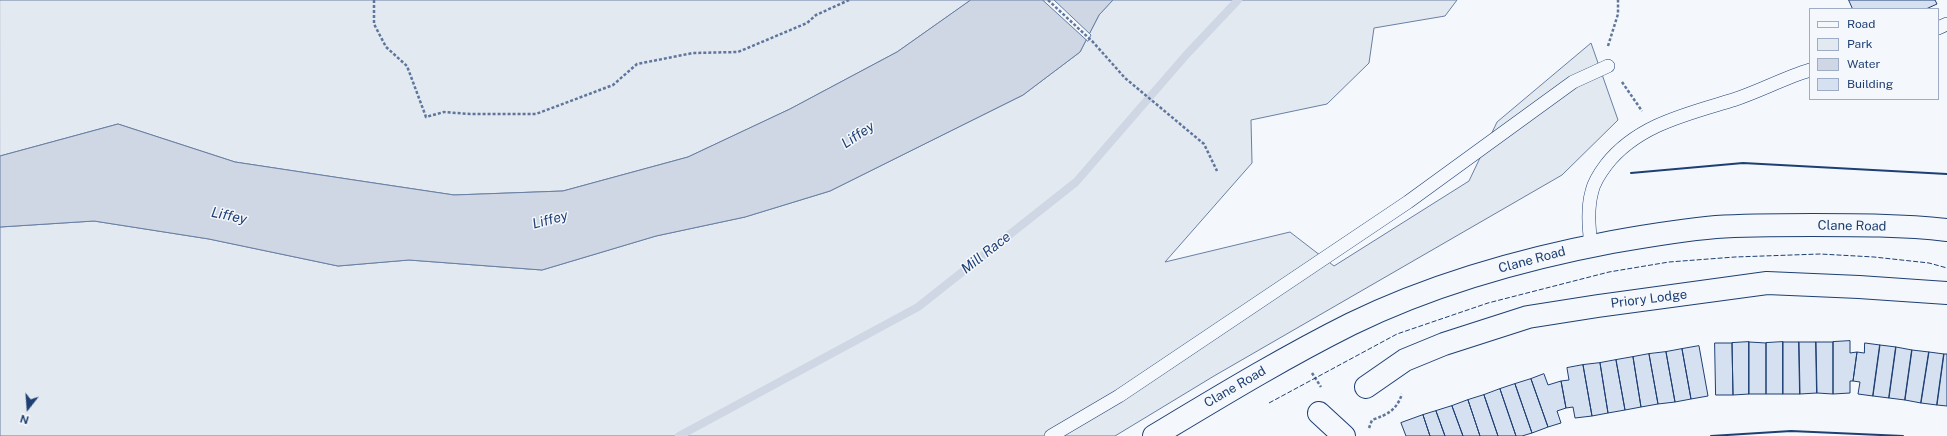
<!DOCTYPE html>
<html>
<head>
<meta charset="utf-8">
<style>
	body { margin:0 }
	#map { position:relative; width:1947px; height:436px; overflow:hidden; background:#f4f7fb; font-family:"Public Sans",sans-serif }
	canvas { display:block }
	.legend { position:absolute; left:1809px; top:8px; width:130px; height:92px; box-sizing:border-box; background:#f4f7fb; border:1px solid #9eadc5; margin:0; padding:5px 7px; list-style:none; font-size:12px; color:#1d3f73 }
	.legend li { display:flex; align-items:center; gap:8px; height:20px }
	.legend b { width:20px; border:1px solid #9eadc5 }
	.north { position:absolute; left:8px; top:388px; width:40px; height:40px; -webkit-text-stroke:3px #f4f7fb; paint-order:stroke; rotate:197deg; font-size:11px; font-weight:700; line-height:16px; text-align:center; color:#1d3f73 }
	.north::after { content:''; display:block; margin:auto; width:14px; height:18px; background:#1d3f73; clip-path:polygon(50% 0,100% 100%,50% 72%,0 100%) }
</style>
</head>
<body>
<div id="map">
<canvas width="1947" height="436"></canvas>
<ul class="legend">
<li><b style="height:5px;background:#f4f7fb"></b>Road</li>
<li><b style="height:11px;background:#e3e9f0"></b>Park</li>
<li><b style="height:11px;background:#cfd7e4"></b>Water</li>
<li><b style="height:11px;background:#d5e0f0"></b>Building</li>
</ul>
<div class="north">N</div>
</div>
<script>
const ctx = document.querySelector('canvas').getContext('2d');
ctx.lineJoin = 'round';
function fill(path, color) { ctx.fillStyle = color; ctx.fill(path, 'evenodd'); }
function trace(path, color, width, dash) { ctx.strokeStyle = color; ctx.lineWidth = width; ctx.lineCap = dash ? 'butt' : 'round'; ctx.setLineDash(dash || []); ctx.stroke(path); }
function label(font, color, halo, rows, align = 'center') {
  ctx.font = font + ' "Public Sans",sans-serif'; ctx.lineWidth = 3; ctx.setLineDash([]); ctx.textBaseline = 'middle'; ctx.strokeStyle = halo; ctx.fillStyle = color; for (const [text, x, y, turn = 0] of rows) {
    ctx.save(); ctx.translate(x, y); ctx.rotate((+turn || 0) * Math.PI / 180); ctx.textAlign = isNaN(turn) ? turn : align; if (halo) ctx.strokeText(text, 0, 0); ctx.fillText(text, 0, 0); ctx.restore();
  }
}
const green = new Path2D(`
	M0,0h971l-74,52 -107,57 -102,48 -125,34 -109,4 -100,-15 -119,-18 -117,-38 -118,32z
	M1113,0h344l-12,16 -71,12 -5,35 -42,41 -76,16 1,43 -87,99 125,-30 44,34 135,-85 28,-59 94,-79 27,77 -56,55 -348,201 -99,60h-1115v-209l94,-6 115,18 129,27 71,-6 133,10 114,-34 89,-19 85,-26 193,-96 57,-43 19,-37z`);
const water = new Path2D(`
	M971,0h142l-14,15 -19,37 -57,43 -193,96 -85,26 -89,19 -114,34 -133,-10 -71,6 -129,-27 -115,-18 -94,6v-71l118,-32 117,38 119,18 100,15 109,-4 125,-34 102,-48 107,-57z`);
const pier = new Path2D(`
	M1043,0h11l37,35 -3,6z`);
const stream = new Path2D(`
	M679,436l239,-129 158,-125 111,-128 51,-54`);
const building = new Path2D(`
	M1849,0h86l2,4 -11,5h-73z
	M1850,341v12l7,-1 -4,29h-3v12l-17,1v-52z
	M1749,342v52l-16,1 -1,-52z
	M1749,342l17,1v51h-17z
	M1783,342v52h-17v-51z
	M1783,342h16l1,52h-17z
	M1799,342h17l1,51 -17,1z
	M1816,342h17v52l-16,-1z
	M1715,343h17l1,52h-17z
	M1865,343l15,2 -7,51 -15,-2 2,-12 -7,-1 4,-29 7,1z
	M1880,345l16,2 -7,51 -16,-2z
	M1699,346l9,50 -17,3 -9,-50z
	M1896,347l16,3 -7,50 -16,-2z
	M1682,349l9,50 -16,3 -9,-50z
	M1912,350l17,2 -8,51 -16,-3z
	M1666,352l9,50 -17,2 -9,-50z
	M1929,352l15,2 -7,51 -16,-2z
	M1649,354l9,50 -17,3 -8,-50z
	M1944,354h3v52l-10,-1z
	M1633,357l8,50 -16,3 -9,-50z
	M1616,360l9,50 -17,3 -8,-50z
	M1600,363l8,50 -16,3 -9,-51z
	M1583,365l9,51 -17,2 -2,-11 -7,1 -5,-27 8,-1 -2,-12z
	M1544,374l4,11 13,-4 5,27 -9,3 4,12 -13,4 -17,-48z
	M1531,379l17,48 -16,6 -17,-49z
	M1515,384l17,49 -10,3h-6l-16,-47z
	M1500,389l16,47h-18l-14,-41z
	M1484,395l14,41h-18l-12,-36z
	M1468,400l12,36h-17l-11,-30z
	M1452,406l11,30h-18l-9,-25z
	M1436,411l9,25h-15l-7,-21z
	M1423,415l7,21h-24l-5,-13z`);
const path = new Path2D(`
	M374,0v24l12,23 21,19 19,51 18,-5 26,2h66l77,-29 24,-21 56,-11 45,-1 69,-29 9,-8 33,-15
	M1048,0l45,42 32,36 79,66 13,27
	M1608,46l10,-32v-14
	M1622,82l20,29
	M1312,373l9,14
	M1369,428l3,-8c16,-6 24,-9 30,-26`);
const service = new Path2D(`
	M1938,28l9,-4
	M1591,246c-2,-18 -4,-37 1,-55 2,-9 8,-18 14,-26 31,-40 81,-51 127,-65 27,-9 51,-22 77,-30
	M1051,436l68,-40 289,-194 165,-120 35,-16`);
const minor = new Path2D(`
	M1366,387l39,-27 39,-16 84,-27 70,-11 169,-23 92,4 88,6
	M1319,413l25,23`);
const secondary = new Path2D(`
	M1154,436c65,-39 129,-78 197,-112 82,-40 171,-65 261,-82 34,-6 69,-12 104,-15 32,-2 64,-2 96,-2 45,0 91,0 135,5`);
const fence = new Path2D(`
	M1269,403l128,-69 91,-31 121,-31 60,-10 66,-5 85,-3 54,3 55,6 18,5`);
const wall = new Path2D(`
	M1631,173l112,-10 204,11
	M1711,436l80,-5 112,5`);
const streetNames = [
	["Clane Road",1852,226,1],
	["Clane Road",1532,260,-15],
	["Priory Lodge",1649,299,-7],
	["Clane Road",1235,387,-30]
];
const waterNames = [
	["Liffey",858,135,-34],
	["Liffey",229,216,12],
	["Liffey",550,220,-15],
	["Mill Race",986,253,-38]
];
fill(green, '#e3e9f0');
trace(green, '#687fa3', 1);
fill(water, '#cfd7e4');
trace(water, '#687fa3', 1);
fill(pier, '#f4f7fb');
trace(pier, '#687fa3', 1);
trace(stream, '#cfd7e4', 8);
fill(building, '#d5e0f0');
trace(building, '#1d3f73', 1);
trace(service, '#1d3f73', 14);
trace(minor, '#1d3f73', 24);
trace(secondary, '#1d3f73', 24);
trace(path, '#5e769c', 2.5, [3, 2]);
trace(service, '#f4f7fb', 13);
trace(minor, '#f4f7fb', 22);
trace(secondary, '#f4f7fb', 22);
trace(fence, '#1d3f73', 1, [5, 2]);
trace(wall, '#1d3f73', 2);
label('13px', '#1d3f73', '#f4f7fb', streetNames);
label('italic 14px', '#1d3f73', '#f4f7fb', waterNames);
</script>
</body>
</html>
